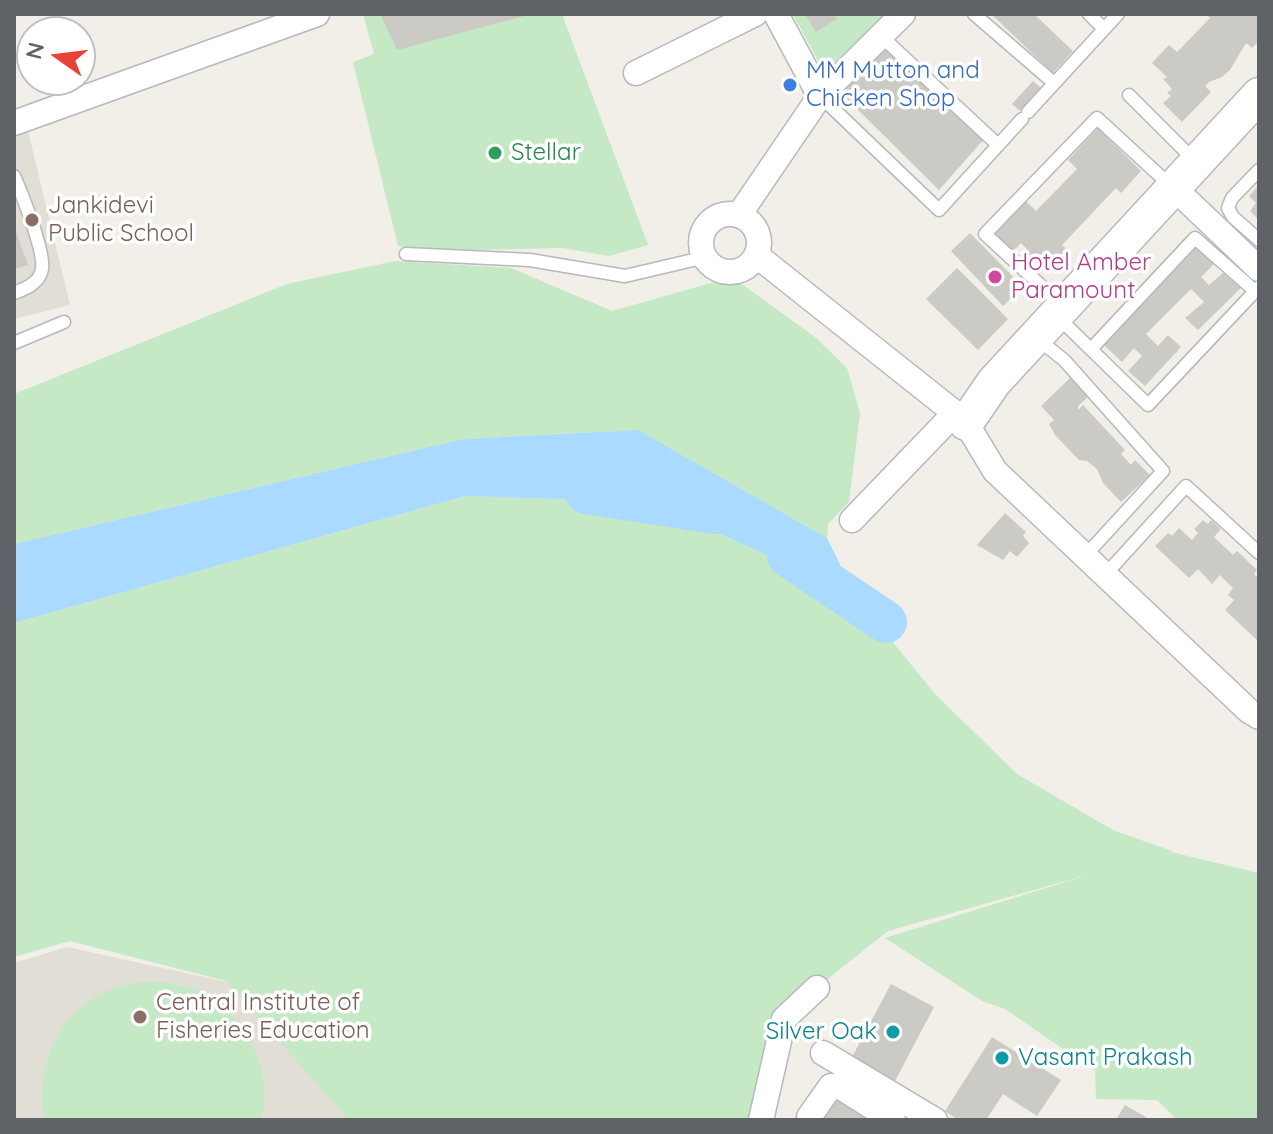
<!DOCTYPE html>
<html>
<head>
<meta charset="utf-8">
<style>
	body { margin:0 }
	#map { position:relative; width:1273px; height:1134px; overflow:hidden; background:#f1efe8; font-family:Quicksand,sans-serif }
	canvas { display:block }
	.frame { position:absolute; inset:0; border:16px solid #5f6368; pointer-events:none }
	.north { position:absolute; left:16px; top:16px; width:80px; height:80px; box-sizing:border-box; background:#fff; border:2px solid #bfc1c3; border-radius:50%; rotate:284deg; font-size:22px; font-weight:700; line-height:32px; text-align:center; color:#5f6368 }
	.north::after { content:''; display:block; margin:auto; width:28px; height:36px; background:#ea4335; clip-path:polygon(50% 0,100% 100%,50% 72%,0 100%) }
</style>
</head>
<body>
<div id="map">
<canvas width="1273" height="1134"></canvas>
<div class="frame"></div>
<div class="north">N</div>
</div>
<script>
const ctx = document.querySelector('canvas').getContext('2d');
ctx.lineJoin = 'round';
function fill(path, color) { ctx.fillStyle = color; ctx.fill(path, 'evenodd'); }
function trace(path, color, width, dash) { ctx.strokeStyle = color; ctx.lineWidth = width; ctx.lineCap = dash ? 'butt' : 'round'; ctx.setLineDash(dash || []); ctx.stroke(path); }
function label(font, color, halo, rows, align = 'center') {
  ctx.font = font + ' Quicksand,sans-serif'; ctx.lineWidth = 7; ctx.setLineDash([]); ctx.textBaseline = 'middle'; ctx.strokeStyle = halo; ctx.fillStyle = color; for (const [text, x, y, turn = 0] of rows) {
    ctx.save(); ctx.translate(x, y); ctx.rotate((+turn || 0) * Math.PI / 180); ctx.textAlign = isNaN(turn) ? turn : align; if (halo) ctx.strokeText(text, 0, 0); ctx.fillText(text, 0, 0); ctx.restore();
  }
}
const education = new Path2D(`
	M28,131l42,174 -56,14v-183z
	M67,947l169,37 119,136h-341v-157z`);
const green = new Path2D(`
	M363,14h199l86,231 -39,11 -46,-8 -135,3 -30,-5 -45,-184 21,-8z
	M793,14h93l-62,58z
	M395,261l116,7 101,43 120,-34 83,60 32,31 13,45 -11,89 -21,22 -1,14 -190,-108 -174,9 -449,105v-150l273,-110z
	M465,496l187,6 204,95 79,97 82,80 96,56 59,21 -1,1 88,21v247h-82l-20,-20 -61,-1 -1,-28 -90,-62 -23,-8 -97,-63 206,-64 -203,57 -108,86 -18,103h-413l-123,-139 -156,-40 -56,16v-334z
	M163,982c11,3 25,4 36,9 45,22 77,80 62,129h-217c-11,-59 20,-120 81,-135 12,-3 26,-2 38,-3z`);
const water = new Path2D(`
	M638,430l189,108 29,59 -204,-95 -187,-6 -451,127v-79l449,-105z`);
const river = new Path2D(`
	M586,493l128,20
	M788,556l98,66`);
const building = new Path2D(`
	M380,14h147l1,1 -131,35z
	M805,14h29l3,5 -21,13z
	M991,14h43l39,37 -20,22z
	M1206,14h53v27l-7,7 -6,-5 -16,27 -8,7 -13,5 -4,4 6,6 -29,30 -19,-19 8,-7 -4,-3 5,-4 -9,-10 4,-2 -15,-14 17,-18 8,7 33,-34z
	M887,46l98,92 -46,52 -99,-98z
	M1033,81l8,7 -21,23 -8,-7z
	M1098,128l43,43 -20,22 -5,-5 -54,57 5,4 -20,20 -11,-11 -4,5 -9,-10 4,-4 -6,-6 -9,10 -20,-19 33,-34 11,11 41,-42 -9,-9z
	M1259,185v35l-9,-9 6,-8 -7,-7z
	M14,226l14,39 -14,4z
	M970,233l53,54 -20,19 -52,-55z
	M1196,248l18,16 -13,13 8,8 14,-12 18,15 -43,42 -13,-12 19,-16 -13,-13 -45,45 12,12 10,-11 13,12 -36,39 -17,-15 14,-15 -8,-8 -12,14 -18,-17z
	M957,268l51,51 -30,31 -52,-51z
	M1070,378l18,19 -10,9v4l5,-5 42,45 -4,4 10,11 4,-5 15,15 -29,27 -18,-19 -6,-14 -10,-8 -8,-1 -24,-25 -6,-11 5,-4 -13,-14z
	M1005,513l21,19 -3,4 6,7 -12,14 -7,-6 -7,9 -26,-15z
	M1203,520l5,4 3,-4 10,9 -7,8 19,18 4,-4 20,19 -3,4 5,5v63l-34,-32 9,-10 -6,-5 5,-7 -13,-13 -8,9 -14,-15 -9,9 -34,-32 13,-13 4,3 7,-8 13,12 6,-7 -4,-4z
	M891,984l43,23 -39,74 -43,-24z
	M992,1037l69,43 -24,36 -34,-22 -17,26h-28l-13,-9z
	M832,1094l39,26h-56z
	M1125,1105l26,15h-35z`);
const lane = new Path2D(`
	M974,14l80,69
	M1089,14l15,15
	M881,36l117,109
	M1129,95l66,66
	M820,96l119,114 83,-91
	M1028,112l90,-98
	M1259,170l-27,28 -4,10 5,9 26,23
	M14,176c8,18 31,76 28,93 -2,14 -17,20 -28,24
	M406,254l124,6 95,16 81,-19
	M1061,304l-76,-70 112,-116 74,68
	M1067,326l81,79 111,-118
	M14,343l50,-21
	M1049,348l15,12 99,111 -78,85
	M1092,348l103,-110 60,53
	M1105,575l81,-89 73,67`);
const street = new Path2D(`
	M776,14l44,82
	M636,73l119,-59
	M14,123l303,-109
	M1174,188l85,81
	M701 243a29 29 0 1 1 58 0a29 29 0 1 1-58 0Z
	M739,215l81,-119 83,-82
	M756,255l199,158 11,10 29,48 254,240 10,6
	M852,520l103,-107
	M823,1053l112,67
	M761,1120l23,-101 33,-31
	M809,1120v-3l22,-31h8l54,34`);
const secondary = new Path2D(`
	M966,423l28,-41 265,-287`);
const markers = [
	[790,85,8,"#3f7fe0"],
	[495,153,8,"#2e9e5b"],
	[32,220,8,"#8d6e63"],
	[995,277,8,"#d1479c"],
	[140,1017,8,"#8d6e63"],
	[893,1032,8,"#0f9aa8"],
	[1002,1058,8,"#0f9aa8"]
];
const shopNames = [
	["MM Mutton and",806,71],
	["Chicken Shop",806,99]
];
const leisureNames = [
	["Stellar",511,153]
];
const educationNames = [
	["Jankidevi",48,206],
	["Public School",48,234],
	["Central Institute of",156,1003],
	["Fisheries Education",156,1031]
];
const hotelNames = [
	["Hotel Amber",1011,263],
	["Paramount",1011,291]
];
const cultureNames = [
	["Silver Oak",877,1032],
	["Vasant Prakash",1018,1058,"left"]
];
fill(education, '#e1ded6');
fill(green, '#c5e8c5');
fill(water, '#aadaff');
trace(river, '#aadaff', 42);
fill(building, '#cccac5');
trace(lane, '#b5b8bc', 15);
trace(street, '#b5b8bc', 27);
trace(secondary, '#b6babf', 37);
trace(lane, '#fff', 12);
trace(street, '#fff', 24);
trace(secondary, '#fff', 34);
for (const [x, y, r, color] of markers) { const dot = new Path2D(); dot.arc(x, y, r, 0, 2 * Math.PI); ctx.fillStyle = color; ctx.fill(dot); trace(dot, '#fff', 3); }
label('24px', '#366cbe', '#fff', shopNames, 'left');
label('24px', '#27864d', '#fff', leisureNames, 'left');
label('24px', '#785e54', '#fff', educationNames, 'left');
label('24px', '#b23c85', '#fff', hotelNames, 'left');
label('24px', '#0d838f', '#fff', cultureNames, 'right');
</script>
</body>
</html>
